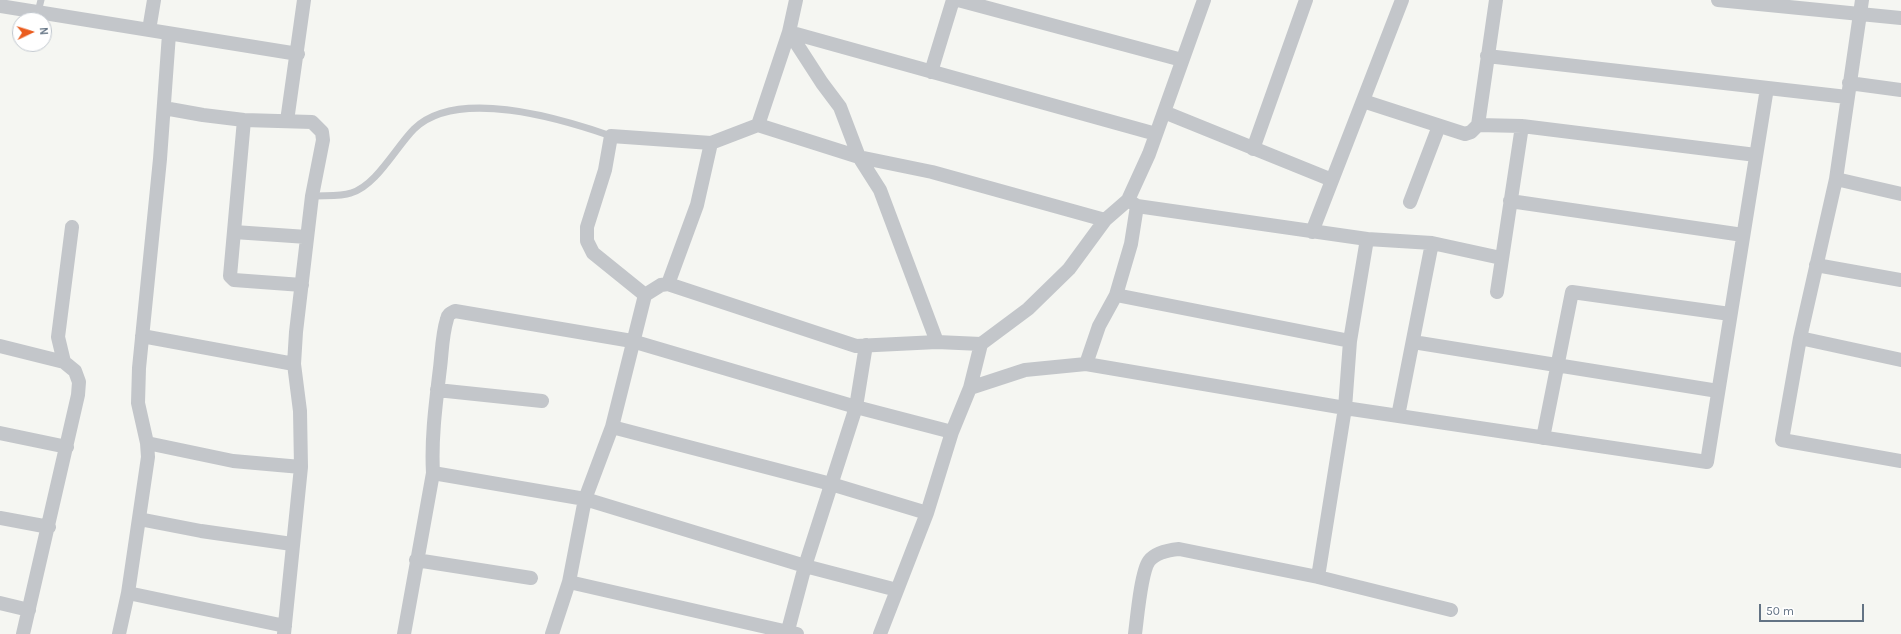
<!DOCTYPE html>
<html>
<head>
<meta charset="utf-8">
<style>
	body { margin:0 }
	#map { position:relative; width:1901px; height:634px; overflow:hidden; background:#f5f6f2; font-family:Karla,sans-serif }
	canvas { display:block }
	.north { position:absolute; left:12px; top:12px; width:40px; height:40px; box-sizing:border-box; background:#fff; border:1px solid #c1c7ce; border-radius:50%; rotate:86deg; font-size:11px; font-weight:700; line-height:16px; text-align:center; color:#637384 }
	.north::after { content:''; display:block; margin:auto; width:14px; height:18px; background:#ea5c1e; clip-path:polygon(50% 0,100% 100%,50% 72%,0 100%) }
	.scale { position:absolute; left:1759px; top:604px; width:105px; height:18px; box-sizing:border-box; border:2px solid #637384; border-top:0; padding-left:5px; font-size:12px; line-height:14px; white-space:nowrap; color:#637384; -webkit-text-stroke:3px #fff; paint-order:stroke }
</style>
</head>
<body>
<div id="map">
<canvas width="1901" height="634"></canvas>
<div class="north">N</div>
<div class="scale">50 m</div>
</div>
<script>
const ctx = document.querySelector('canvas').getContext('2d');
ctx.lineJoin = 'round';
function trace(path, color, width, dash) { ctx.strokeStyle = color; ctx.lineWidth = width; ctx.lineCap = dash ? 'butt' : 'round'; ctx.setLineDash(dash || []); ctx.stroke(path); }
const service = new Path2D(`
	M38,12l3,-12
	M312,196c12,-1 28,1 39,-3 25,-7 45,-46 63,-64 43,-42 148,-10 197,7`);
const minor = new Path2D(`
	M958,0l224,60
	M1718,0l183,18
	M1862,0l-26,179 -36,159 -18,102 119,21
	M0,6l298,48
	M149,30l5,-30
	M789,32l33,51 18,24 19,50 21,33 57,152 44,2
	M789,32l367,102
	M1487,56l360,41
	M931,72l22,-72
	M1849,83l52,7
	M1363,101l102,33 6,-2 7,-7 18,-125
	M164,108l39,7 41,5 68,2 10,10 1,8 -11,56 -16,136 -2,32 6,47 1,56 -17,167
	M1164,112l168,68
	M244,120l-14,156 4,4 68,5
	M287,121l17,-121
	M758,125l31,-93 7,-32
	M1478,125l44,1 234,29
	M1253,149l53,-149
	M1836,179l65,15
	M1128,200l9,6 230,33 65,4 69,15
	M1510,201l233,34
	M1410,202l29,-76
	M234,232l73,5
	M1312,232l90,-232
	M1816,265l85,15
	M668,284l29,-79 14,-62
	M1497,292l25,-166
	M645,295l-52,-42 -6,-12v-14l18,-57 6,-34 100,7 47,-18 101,32 73,15 173,48
	M1116,295l234,46
	M142,336l152,28
	M1800,338l101,22
	M1413,342l305,49
	M0,346l64,16
	M1086,364l13,-38 17,-31 15,-51 6,-38
	M970,388l55,-18 61,-6 259,44 362,54 60,-374
	M437,390l105,11
	M1398,416l34,-173
	M612,427l219,57 96,29
	M0,433l67,14
	M1543,438l29,-146 158,22
	M147,443l86,18 68,6
	M433,473c-2,-35 3,-71 7,-105 2,-16 2,-33 7,-49 1,-5 4,-6 8,-8l177,30 224,66 96,25
	M0,518l49,9
	M139,519l62,12 91,13
	M416,560l115,18
	M1318,577l27,-169 5,-67 17,-102
	M569,582l228,52
	M128,593l157,33
	M0,603l29,7
	M23,634l55,-239 1,-13 -4,-11 -11,-9 -6,-25 14,-110
	M119,634l9,-41 20,-136 -1,-14 -9,-40 1,-35 21,-209 9,-125
	M404,634l29,-161 152,26 220,67 92,24
	M552,634l17,-52 16,-83 27,-72 33,-132 16,-10 7,-1 188,62 81,-4
	M787,634l18,-68 51,-159 10,-62
	M880,634l47,-121 25,-81 18,-44 11,-44 47,-35 41,-40 36,-49 23,-20 21,-46 55,-154
	M1135,634c2,-15 6,-62 14,-73 6,-8 20,-11 30,-12l139,28 133,33`);
trace(service, '#c3c6ca', 7);
trace(minor, '#c3c6ca', 14);
</script>
</body>
</html>
